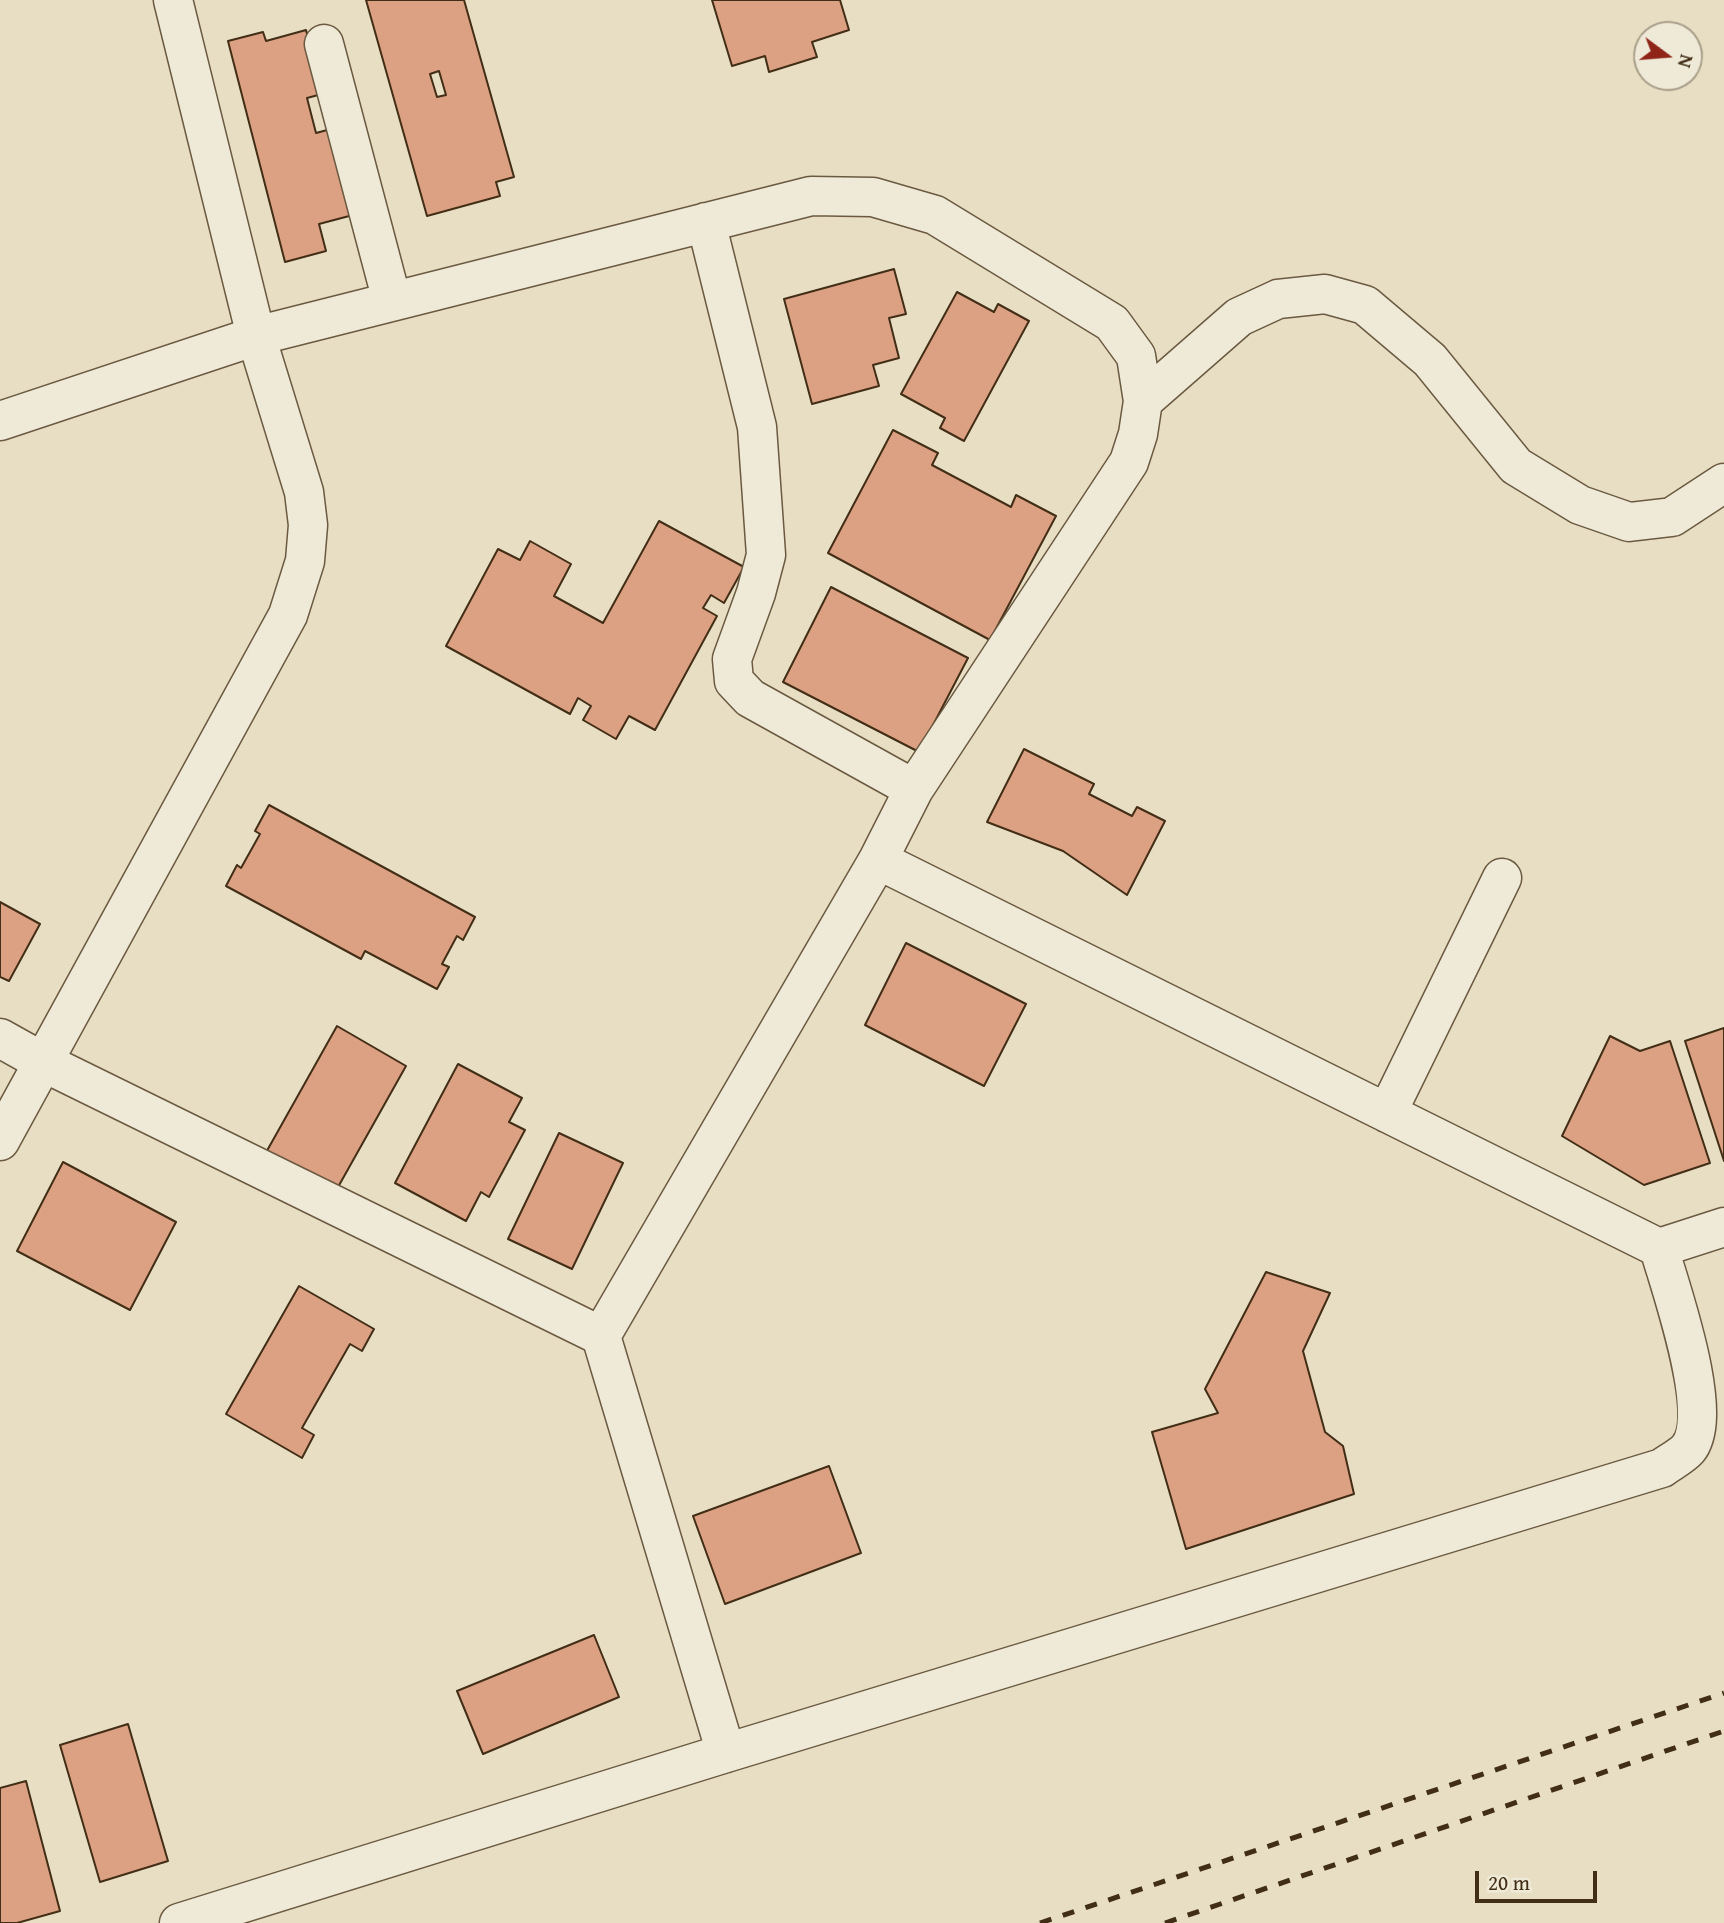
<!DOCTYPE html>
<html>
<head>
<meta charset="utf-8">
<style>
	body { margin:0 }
	#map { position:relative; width:1724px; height:1923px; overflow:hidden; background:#e7dec3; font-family:"Gentium Book Plus",serif }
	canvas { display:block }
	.north { position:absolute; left:1633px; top:21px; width:70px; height:70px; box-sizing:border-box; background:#efead8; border:2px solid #aa9f8a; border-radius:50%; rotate:106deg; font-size:19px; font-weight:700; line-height:28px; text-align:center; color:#422e16 }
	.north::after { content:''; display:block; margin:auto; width:24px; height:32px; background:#8f2418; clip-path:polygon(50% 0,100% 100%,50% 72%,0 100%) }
	.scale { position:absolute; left:1475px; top:1871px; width:122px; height:32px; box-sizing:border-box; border:4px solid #422e16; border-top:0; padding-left:9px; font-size:21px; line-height:24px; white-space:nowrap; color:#422e16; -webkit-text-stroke:5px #efead8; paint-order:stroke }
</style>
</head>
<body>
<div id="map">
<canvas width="1724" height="1923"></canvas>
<div class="north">N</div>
<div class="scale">20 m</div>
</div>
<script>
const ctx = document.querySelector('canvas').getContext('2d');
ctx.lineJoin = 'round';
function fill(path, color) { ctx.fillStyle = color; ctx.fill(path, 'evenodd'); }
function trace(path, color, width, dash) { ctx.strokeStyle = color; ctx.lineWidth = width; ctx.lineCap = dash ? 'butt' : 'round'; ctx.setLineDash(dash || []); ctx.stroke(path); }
const building = new Path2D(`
	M366,0h98l50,177 -18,5 4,14 -73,20zM439,71l7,24 -9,2 -7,-23z
	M712,0h128l9,30 -37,12 5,15 -48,15 -4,-16 -33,10z
	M306,30l16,64 -15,4 9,35 15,-4 22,86 -34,9 7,27 -41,11 -57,-221 35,-9 3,9z
	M894,269l12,45 -17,4 10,40 -26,7 6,21 -67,18 -28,-105z
	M957,292l37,20 4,-8 31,17 -65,120 -24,-13 5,-10 -44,-24z
	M893,430l45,23 -6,12 79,42 5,-12 40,21 -66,124 -162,-87z
	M659,521l85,46 -20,36 -13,-8 -8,13 14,8 -62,114 -26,-14 -13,23 -33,-19 8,-14 -13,-8 -8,16 -124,-68 52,-97 22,11 10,-19 41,23 -17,32 49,27z
	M831,587l137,71 -49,94 -136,-70z
	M1024,749l70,35 -5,10 43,22 5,-9 28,14 -38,74 -64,-44 -76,-29z
	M269,805l206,112 -12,23 -6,-4 -15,28 7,3 -12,22 -72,-38 -4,8 -135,-73 11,-21 4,3 19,-34 -5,-3z
	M0,902l40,22 -31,57 -9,-4z
	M906,943l120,61 -42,82 -119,-61z
	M337,1026l69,40 -73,130 -69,-40z
	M1724,1028v133l-39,-120z
	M1610,1036l30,15 30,-10 40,122 -66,22 -82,-49z
	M458,1064l64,34 -13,24 16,8 -36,67 -8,-5 -15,29 -71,-38z
	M559,1133l64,30 -51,106 -64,-30z
	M63,1162l113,60 -46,88 -113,-59z
	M1266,1272l64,21 -27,58 22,81 18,14 11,48 -168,55 -34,-117 66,-19 -13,-24z
	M299,1286l75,43 -12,22 -12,-7 -48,84 12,7 -12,23 -76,-44z
	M829,1466l32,87 -136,51 -32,-88z
	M594,1635l25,62 -136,57 -26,-63z
	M128,1724l40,137 -68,21 -40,-137z
	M26,1781l34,130 -43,12h-17v-135z`);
const minor = new Path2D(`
	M324,44l68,257
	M706,222l51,205 9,128 -10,38 -24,66 2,22 16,17 164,91
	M1143,401l96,-84 39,-18 47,-5 40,11 65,55 86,106 64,39 49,17 43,-5 52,-34
	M0,421l256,-85 555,-140 62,1 62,18 177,108 24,33 7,45 -5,33 -9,28 -215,327 -36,71 -277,476 125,417
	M878,860l781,388 65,-21
	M0,1038l43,24 558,274
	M1387,1113l115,-235
	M0,1141l288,-526 17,-54 3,-36 -4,-33 -48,-156 -83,-336
	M179,1923l547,-170 936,-285c8,-6 20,-12 26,-19 28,-34 -17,-159 -29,-201`);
const rail = new Path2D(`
	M1040,1923l684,-230
	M1165,1923l559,-192`);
fill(building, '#dca082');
trace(building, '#422e16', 2);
trace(minor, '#6b5a41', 41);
trace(minor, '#efead8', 38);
trace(rail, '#422e16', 5, [12, 12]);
</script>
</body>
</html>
